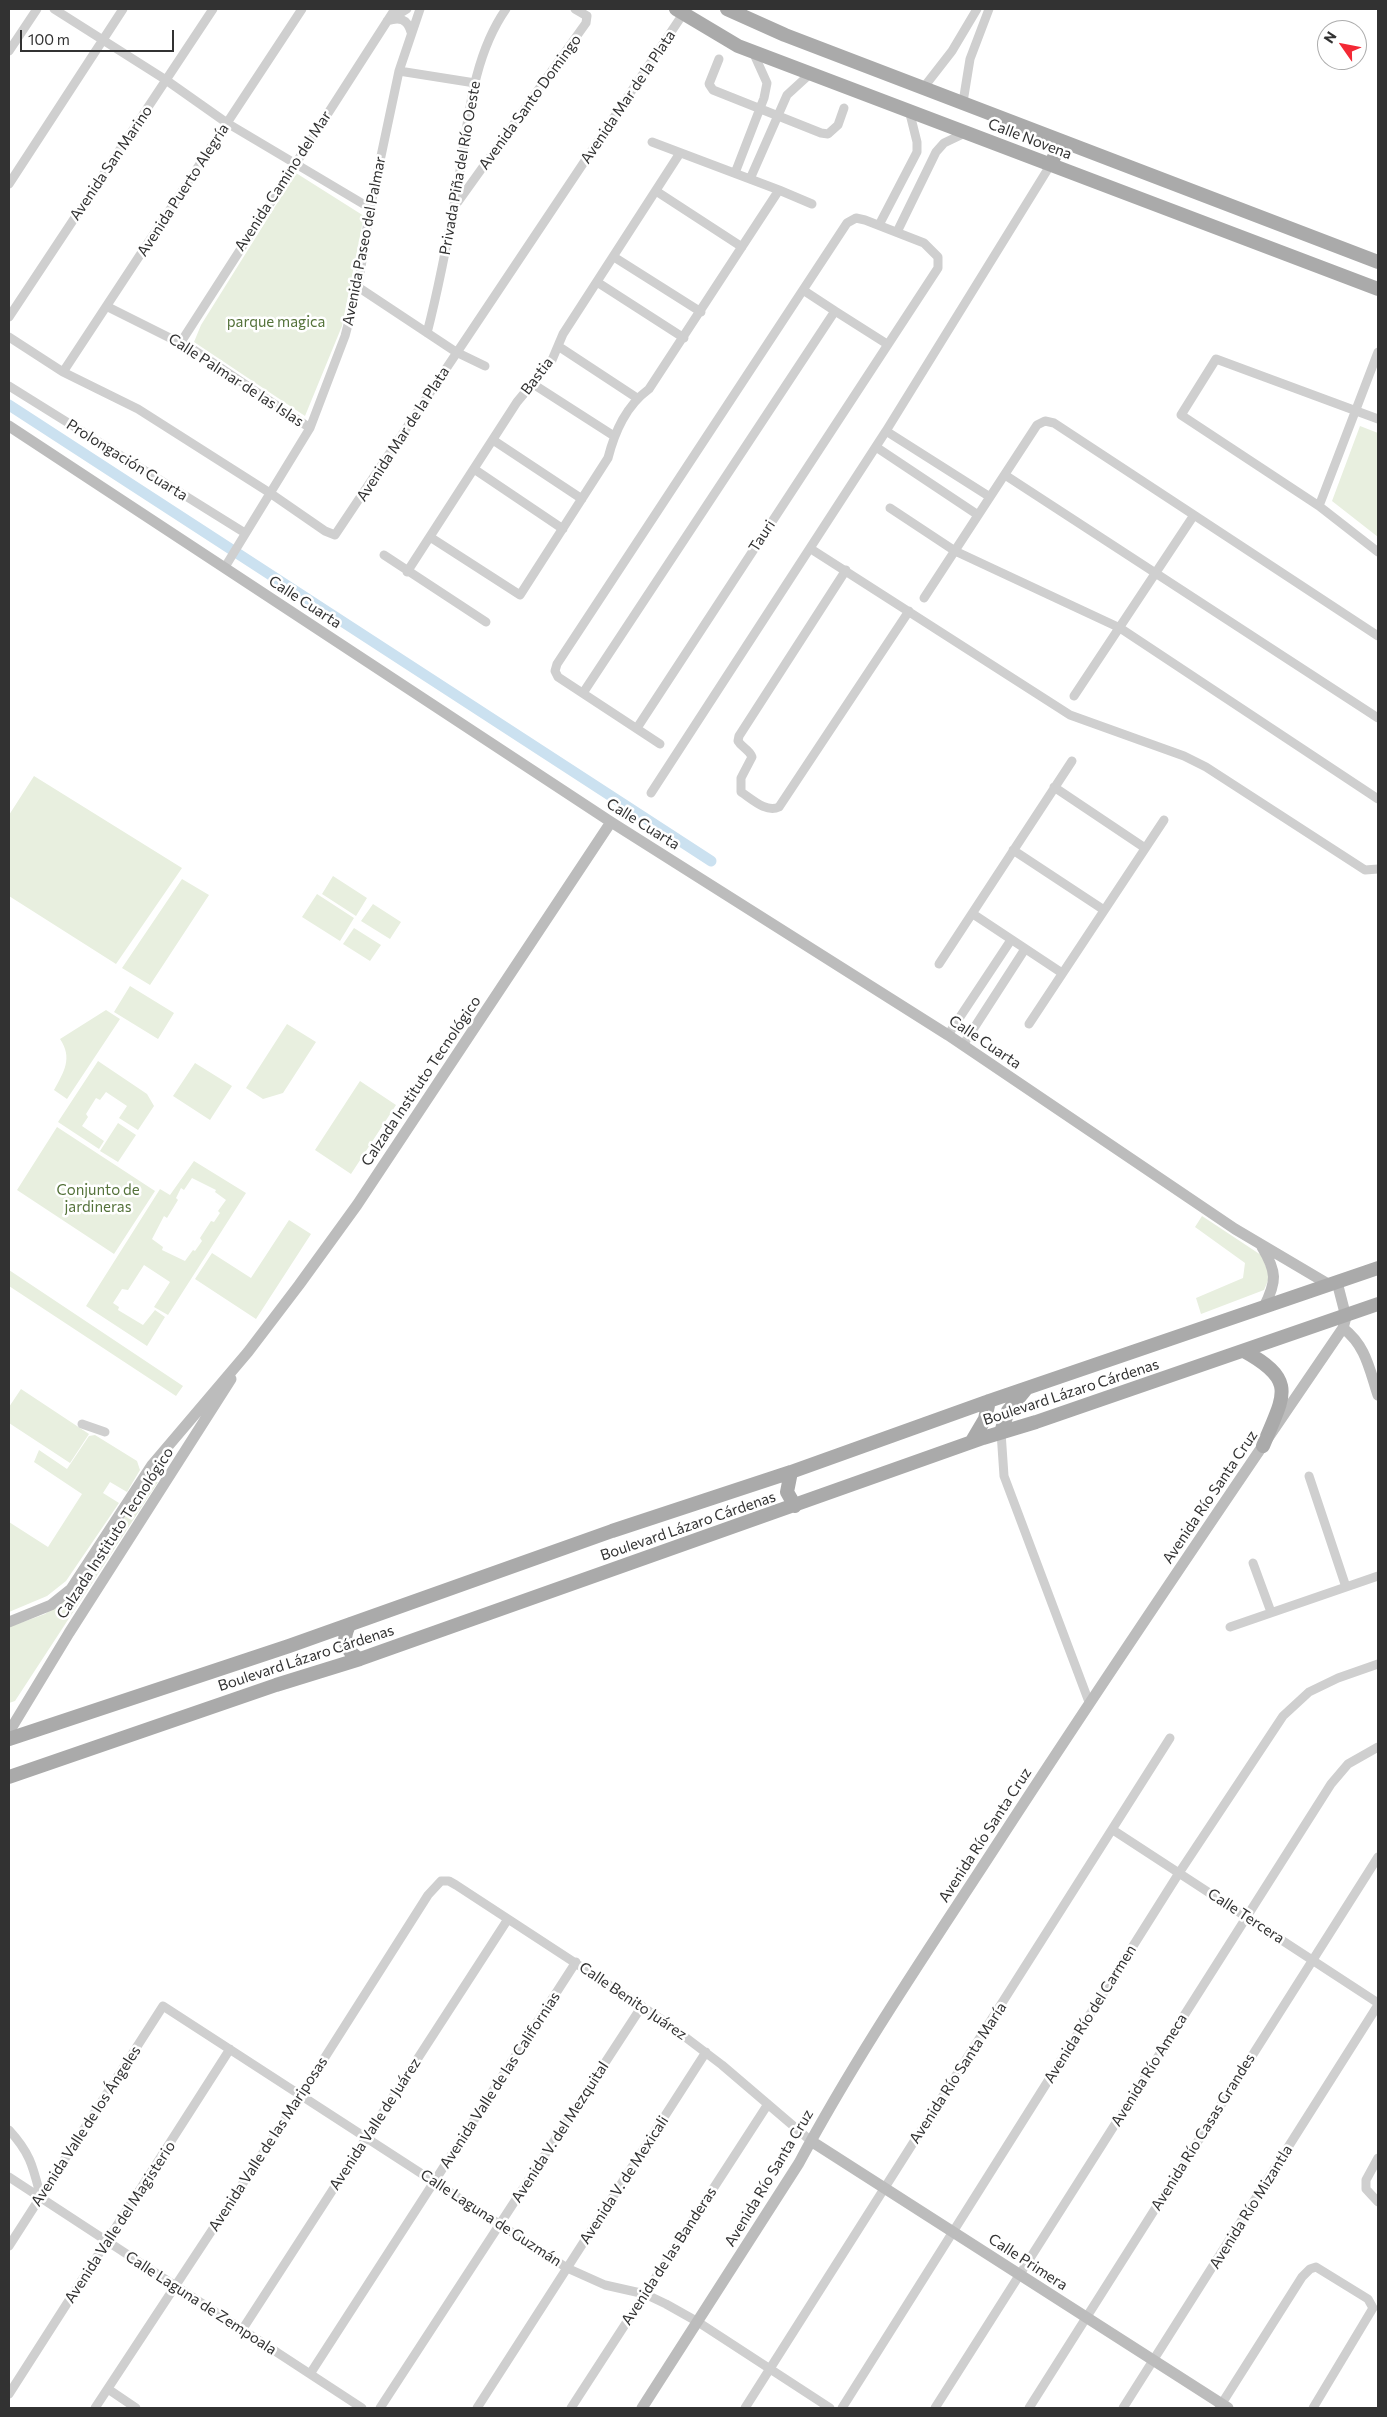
<!DOCTYPE html>
<html>
<head>
<meta charset="utf-8">
<style>
	body { margin:0 }
	#map { position:relative; width:1387px; height:2417px; overflow:hidden; background:#fff; font-family:Commissioner,sans-serif }
	canvas { display:block }
	.frame { position:absolute; inset:0; border:10px solid #323232; pointer-events:none }
	.north { position:absolute; left:1317px; top:20px; width:50px; height:50px; box-sizing:border-box; background:#fff; border:1px solid #adadad; border-radius:50%; rotate:303deg; font-size:14px; font-weight:700; line-height:20px; text-align:center; color:#323232 }
	.north::after { content:''; display:block; margin:auto; width:18px; height:22px; background:#f32935; clip-path:polygon(50% 0,100% 100%,50% 72%,0 100%) }
	.scale { position:absolute; left:20px; top:30px; width:154px; height:22px; box-sizing:border-box; border:2px solid #323232; border-top:0; padding-left:6px; font-size:15px; line-height:18px; white-space:nowrap; color:#323232; -webkit-text-stroke:4px #fff; paint-order:stroke }
</style>
</head>
<body>
<div id="map">
<canvas width="1387" height="2417"></canvas>
<div class="frame"></div>
<div class="north">N</div>
<div class="scale">100 m</div>
</div>
<script>
const ctx = document.querySelector('canvas').getContext('2d');
ctx.lineJoin = 'round';
function fill(path, color) { ctx.fillStyle = color; ctx.fill(path, 'evenodd'); }
function trace(path, color, width, dash) { ctx.strokeStyle = color; ctx.lineWidth = width; ctx.lineCap = dash ? 'butt' : 'round'; ctx.setLineDash(dash || []); ctx.stroke(path); }
function label(font, color, halo, rows, align = 'center') {
  ctx.font = font + ' Commissioner,sans-serif'; ctx.lineWidth = 5; ctx.setLineDash([]); ctx.textBaseline = 'middle'; ctx.strokeStyle = halo; ctx.fillStyle = color; for (const [text, x, y, turn = 0] of rows) {
    ctx.save(); ctx.translate(x, y); ctx.rotate((+turn || 0) * Math.PI / 180); ctx.textAlign = isNaN(turn) ? turn : align; if (halo) ctx.strokeText(text, 0, 0); ctx.fillText(text, 0, 0); ctx.restore();
  }
}
const green = new Path2D(`
	M296,173l68,43 -22,110 -37,90 -111,-74 7,-17z
	M1360,426l18,7v104l-46,-36z
	M34,776l148,92 -66,96 -107,-68v-81z
	M333,876l34,22 -11,18 -34,-22z
	M182,879l27,16 -59,90 -28,-17z
	M317,894l37,24 -14,23 -38,-24z
	M373,904l28,18 -11,17 -29,-18z
	M354,928l27,17 -11,16 -27,-17z
	M130,986l44,27 -16,26 -44,-27z
	M106,1010l14,9 -53,80 -13,-9c10,-18 19,-32 6,-51z
	M287,1024l29,18 -33,51 -20,6 -17,-11z
	M98,1061l49,33 7,12 -16,24 -19,-12 8,-12 -21,-14 -6,8 -4,-2 -10,16 2,3 -6,9 22,15 -5,8 -41,-27z
	M195,1063l37,23 -22,34 -37,-24z
	M360,1081l36,24 -45,69 -36,-24z
	M118,1123l18,12 -18,27 -18,-11z
	M57,1127l98,64 -41,63 -97,-64z
	M194,1161l52,32 -78,122 -14,-8 16,-25 -26,-17 -16,25 -6,-1 -9,14 6,4 -1,3 25,15 12,-15 10,7 -18,29 -61,-40 74,-117 10,6zM192,1178l24,12 -1,2 11,8 -8,11 2,2 -6,9 -3,-1 -11,17 2,3 -7,10 -2,-1 -8,11 -23,-11 1,-3 -11,-8 12,-23 3,2 11,-18 -2,-2 5,-10 3,2z
	M1202,1216l59,39 9,21 -6,14 -63,24 -5,-16 47,-20 2,-15 -50,-36z
	M289,1220l22,14 -55,85 -61,-40 17,-26 39,25z
	M9,1270l174,116 -7,10 -167,-110z
	M21,1389l68,45 -19,29 -61,-40v-16z
	M95,1435l42,26 3,9 -13,22 -17,-10 -7,11 16,10 -53,78 -19,15 -38,16v-90l39,25 34,-53 -48,-32 5,-12 28,19 22,-33z
	M149,1480l9,2 -143,219 -6,2v-76l36,-13 29,-21 68,-107z`);
const canal = new Path2D(`
	M9,405l702,456`);
const street = new Path2D(`
	M54,9l112,71 61,43 143,85
	M391,19l16,-10
	M387,21c12,-4 20,-3 24,11
	M9,51l28,-42
	M719,59l-10,25 4,6 108,43 7,1 10,-9 6,-17
	M399,71l76,12
	M924,87l28,-36 25,-42
	M963,102l7,-43 19,-50
	M735,173l29,-75 3,-15 -14,-31
	M750,179l37,-84 24,-22
	M9,184l114,-175
	M779,190l33,14
	M656,191l86,56
	M455,206l131,-183 1,-7 -12,-7
	M879,225l38,-73v-10l-8,-32
	M897,232l39,-80 8,-9 23,-11
	M614,257l87,55
	M597,282l87,56
	M358,287l98,65 29,14
	M803,290l32,21
	M108,307l86,43 116,78
	M9,317l204,-308
	M427,333c13,-50 22,-99 31,-150 10,-58 13,-124 48,-174
	M9,337l54,35 75,37 132,84 55,38 10,4 348,-521
	M181,342l214,-333
	M558,346l79,52
	M63,372l239,-363
	M533,384l81,52
	M9,386l236,147
	M1378,419l-162,-60 -35,56 138,91 59,46
	M886,431l104,66
	M493,440l89,59
	M876,447l102,68
	M474,469l89,60
	M1005,475l373,243
	M1319,506l59,-154
	M890,508l65,43 165,77 258,171
	M430,537l90,58 88,-137c7,-27 18,-52 41,-69l130,-199 -127,-48
	M811,549l259,166 114,41 22,11 159,103 13,-1
	M384,555l102,67
	M225,567l85,-139 35,-92 13,-49 12,-79 29,-137 21,-62
	M846,570l-107,166 -1,5c4,7 11,8 14,16l-11,21v14c11,7 25,21 38,15l130,-196
	M407,572l110,-170 35,-42 11,-26 117,-181
	M924,598l113,-173 8,-4 9,2 324,213
	M583,693l252,-382 52,33
	M1074,696l120,-181
	M637,728l301,-460v-11l-14,-14 -59,-23 -9,-2 -9,5 -290,441 -2,7 3,6 102,67
	M1054,787l91,61
	M651,793l235,-362 165,-267
	M1013,850l91,60
	M973,914l89,59
	M939,964l133,-203
	M1029,1024l135,-204
	M948,1035l63,-95
	M963,1045l62,-96
	M82,1424l23,8
	M1001,1432l3,44 85,226
	M1309,1476l37,111
	M1253,1563l18,49
	M1230,1627l148,-51
	M1113,1830l265,173
	M9,2130c22,24 24,37 32,68
	M1378,2158l-12,22v9l12,13
	M9,2177l353,231
	M9,2246l154,-240 404,262 38,17 40,9 21,10 32,18 132,86
	M242,2330l266,-411
	M310,2374l266,-412
	M108,2389l28,19
	M9,2394l221,-345
	M95,2408l206,-313 127,-200 13,-14h8l7,4 208,136 58,44 89,76
	M380,2408l262,-402
	M477,2408l229,-356
	M571,2408l197,-304
	M745,2408l425,-670
	M842,2408l337,-535 104,-157 26,-24 29,-14 40,-14
	M935,2408l396,-624 17,-20 30,-17
	M1029,2408l349,-551
	M1123,2408l255,-403
	M1219,2408l83,-131 8,-8 6,-2 52,32 5,9 -60,100`);
const secondary = new Path2D(`
	M9,426l602,396 337,213 287,194 93,55
	M1262,1247c15,25 15,34 2,60
	M1343,1328c23,18 26,40 35,67
	M9,1622l42,-17 20,-16 81,-124 96,-113 51,-67 58,-80 254,-383
	M9,1732l60,-99 162,-254
	M811,2141l417,267
	M642,2408l157,-245c58,-108 126,-208 193,-311 114,-176 232,-350 351,-524l3,-11 -9,-35`);
const primary = new Path2D(`
	M676,9l62,37 640,243
	M727,9l58,26 593,227
	M1051,164l10,-23
	M1244,1351c55,30 39,45 19,95
	M1001,1432l7,-21 18,-22
	M972,1441l13,-22 4,-18
	M791,1472l-4,20 8,14
	M350,1624c-9,15 -5,27 10,35
	M9,1739l280,-93 323,-115 179,-59 198,-71 389,-133
	M9,1777l267,-92 84,-26 623,-221 53,-16 342,-118`);
const streetNames = [
	["Avenida Mar de la Plata",628,97,-56],
	["Avenida Santo Domingo",530,102,-54],
	["Calle Novena",1030,139,21],
	["Avenida San Marino",111,163,-56],
	["Privada Piña del Río Oeste",460,168,-80],
	["Avenida Camino del Mar",283,181,-57],
	["Avenida Puerto Alegría",183,190,-57],
	["Avenida Paseo del Palmar",364,241,-79],
	["Bastia",537,376,-53],
	["Calle Palmar de las Islas",236,380,33],
	["Avenida Mar de la Plata",403,434,-57],
	["Prolongación Cuarta",127,460,32],
	["Tauri",762,536,-57],
	["Calle Cuarta",305,602,33],
	["Calle Cuarta",643,824,32],
	["Calle Cuarta",985,1042,34],
	["Calzada Instituto Tecnológico",421,1081,-56],
	["Boulevard Lázaro Cárdenas",1071,1392,-18],
	["Avenida Río Santa Cruz",1210,1497,-56],
	["Boulevard Lázaro Cárdenas",688,1526,-19],
	["Calzada Instituto Tecnológico",115,1533,-57],
	["Boulevard Lázaro Cárdenas",306,1658,-18],
	["Avenida Río Santa Cruz",985,1835,-57],
	["Calle Tercera",1246,1916,33],
	["Calle Benito Juárez",633,2001,34],
	["Avenida Río del Carmen",1090,2014,-58],
	["Avenida Río Ameca",1149,2070,-58],
	["Avenida Río Santa María",958,2073,-57],
	["Avenida Valle de las Californias",500,2080,-57],
	["Avenida Valle de Juárez",375,2124,-57],
	["Avenida Valle de los Ángeles",86,2126,-57],
	["Avenida V. del Mezquital",560,2132,-57],
	["Avenida Río Casas Grandes",1203,2132,-58],
	["Avenida Valle de las Mariposas",268,2144,-57],
	["Avenida Río Santa Cruz",769,2178,-59],
	["Avenida V. de Mexicali",624,2180,-57],
	["Avenida Río Mizantla",1251,2207,-58],
	["Calle Laguna de Guzmán",491,2218,33],
	["Avenida Valle del Magisterio",120,2222,-57],
	["Avenida de las Banderas",669,2256,-57],
	["Calle Primera",1028,2262,33],
	["Calle Laguna de Zempoala",201,2303,33]
];
const parkNames = [
	["parque magica",276,322],
	["Conjunto de",98,1190],
	["jardineras",98,1207]
];
fill(green, '#e8efdf');
trace(canal, '#cbe1f0', 11);
trace(street, '#cfcfcf', 9);
trace(secondary, '#bcbcbc', 11);
trace(primary, '#aaa', 14);
label('15px', '#323232', '#fff', streetNames);
label('15px', '#54723a', '#fff', parkNames);
</script>
</body>
</html>
